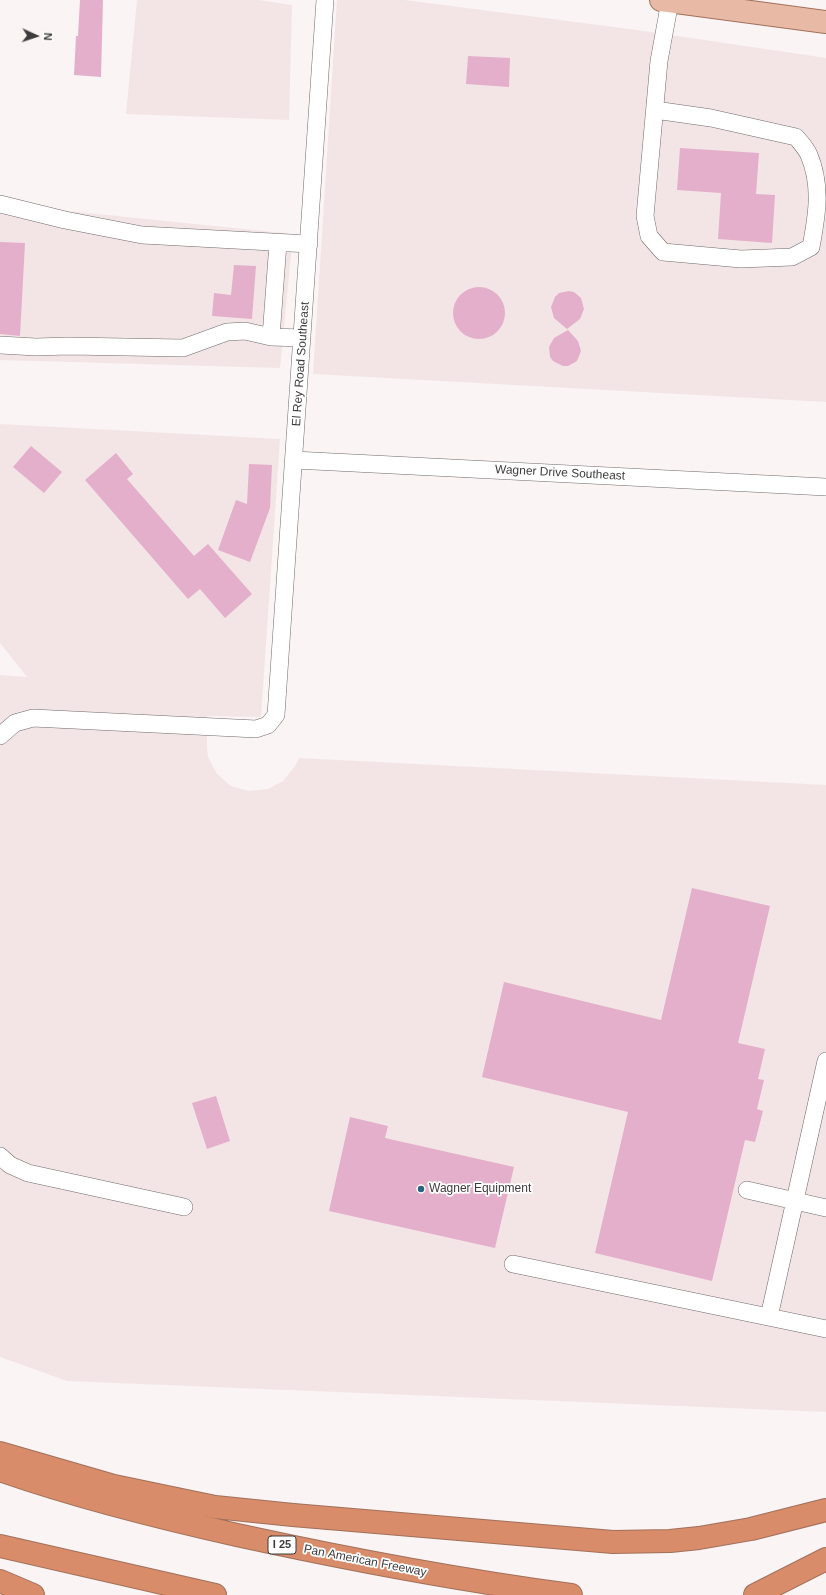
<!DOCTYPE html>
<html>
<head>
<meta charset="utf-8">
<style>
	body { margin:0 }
	#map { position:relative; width:826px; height:1595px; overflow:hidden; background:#faf4f4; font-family:Helvetica,sans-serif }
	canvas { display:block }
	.north { position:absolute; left:16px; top:16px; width:40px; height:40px; -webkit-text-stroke:3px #fff; paint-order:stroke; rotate:93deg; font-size:11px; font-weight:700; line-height:16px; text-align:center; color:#3e3b3c }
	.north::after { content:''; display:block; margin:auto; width:14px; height:18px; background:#3e3b3c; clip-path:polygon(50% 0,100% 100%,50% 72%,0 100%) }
</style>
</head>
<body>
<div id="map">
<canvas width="826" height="1595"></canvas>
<div class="north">N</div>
</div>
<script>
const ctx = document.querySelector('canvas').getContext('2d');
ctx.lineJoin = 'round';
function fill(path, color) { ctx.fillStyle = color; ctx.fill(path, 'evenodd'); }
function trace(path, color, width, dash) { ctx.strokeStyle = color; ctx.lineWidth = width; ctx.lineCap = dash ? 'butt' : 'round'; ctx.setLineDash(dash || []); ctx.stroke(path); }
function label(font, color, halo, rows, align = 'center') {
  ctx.font = font + ' Helvetica,sans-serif'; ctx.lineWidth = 3.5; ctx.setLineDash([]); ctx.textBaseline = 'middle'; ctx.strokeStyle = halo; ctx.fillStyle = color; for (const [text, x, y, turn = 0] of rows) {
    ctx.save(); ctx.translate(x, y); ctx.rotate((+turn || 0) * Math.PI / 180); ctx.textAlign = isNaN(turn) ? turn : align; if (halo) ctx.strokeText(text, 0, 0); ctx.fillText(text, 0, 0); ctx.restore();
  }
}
const built = new Path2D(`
	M137,0h122l33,5 -3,115 -163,-6z
	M337,0h68l232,30 189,28v344l-513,-28z
	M0,204l293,30 -13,134 -280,-8z
	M0,424l280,15 -19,278 -54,-1v32l1,9 9,17 14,12 18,5 19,-2 15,-8 12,-15 4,-8 527,27v627l-759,-31 -67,-24v-682l27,2 -27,-34z`);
const building = new Path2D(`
	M80,0h23l-2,77 -27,-2 2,-39h2z
	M468,56l42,2 -1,29 -43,-3z
	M680,148l79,5 -3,41 19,1 -3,48 -54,-4 3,-46 -44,-3z
	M0,242l25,1 -5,93 -20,-2z
	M234,265l22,1 -4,53 -40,-3 2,-23 17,2z
	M453 313a26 26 0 1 1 52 0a26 26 0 1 1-52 0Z
	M569,291l5,1 7,6 3,11 -4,10 -13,10 -13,-11 -3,-11 4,-10 4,-4z
	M568,330l10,11 3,10 -4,10 -9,5h-5l-10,-5 -3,-4 -1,-10 5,-9z
	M31,446l31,26 -18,21 -31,-26z
	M116,453l17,21 -6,5 67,77 14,-12 44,50 -27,24 -25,-29 -12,10 -103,-119z
	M249,464l23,1 -2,43 -20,54 -32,-12 18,-50 11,4z
	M692,888l78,18 -32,137 27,6 -7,30 6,1 -7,29 6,2 -8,31 -10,-2 -33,141 -117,-28 33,-141 -146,-35 22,-95 157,38z
	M216,1096l14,45 -23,8 -15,-46z
	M350,1117l38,9 -3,12 129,29 -19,81 -166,-37z`);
const minor = new Path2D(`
	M655,110l56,8 85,19c4,5 10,11 13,18 13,31 8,60 2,92l-19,10 -51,2 -78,-7 -14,-16 -4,-20 14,-155 11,-60
	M0,204l65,16 77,15 167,9
	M278,243l-7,94 31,1
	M0,345l36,2 32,-1 115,2 44,-16 18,-1 26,6
	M294,460l532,27
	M0,736l15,-13 18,-5 223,11 12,-4 8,-10 49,-715
	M0,1156l10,9 18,8 156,34
	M747,1190l79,18
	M513,1264l313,65
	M769,1317l57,-256`);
const major = new Path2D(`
	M661,0l165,22`);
const highway = new Path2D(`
	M0,1453l114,33 101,21 78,8 320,27 57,-1 29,-3 52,-9 75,-19
	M0,1470c77,27 157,47 237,65 110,24 221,45 334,60
	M0,1546l215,49
	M0,1581l33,14
	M755,1595l71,-36`);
const markers = [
	[421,1189,4,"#29647c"]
];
const shields = [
	[282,1545,28]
];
const shieldNames = [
	["I 25",282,1545]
];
const streetNames = [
	["El Rey Road Southeast",301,364,-86],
	["Wagner Drive Southeast",560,473,3],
	["Pan American Freeway",365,1561,11]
];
const poiNames = [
	["Wagner Equipment",429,1189]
];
fill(built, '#f3e5e5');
fill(building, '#e4afcb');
trace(minor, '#706a6b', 18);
trace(major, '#a2705a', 24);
trace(highway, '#a2705a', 24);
trace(minor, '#fff', 17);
trace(major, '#e8baa6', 22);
trace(highway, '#d88c6a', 22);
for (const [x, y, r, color] of markers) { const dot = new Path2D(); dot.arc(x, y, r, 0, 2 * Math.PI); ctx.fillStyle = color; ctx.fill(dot); trace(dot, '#fff', 1.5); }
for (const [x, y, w] of shields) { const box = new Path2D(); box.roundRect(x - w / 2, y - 9, w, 18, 3); ctx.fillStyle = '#fff'; ctx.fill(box); trace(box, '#3e3b3c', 1); }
label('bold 11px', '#3e3b3c', null, shieldNames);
label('12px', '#3e3b3c', '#fff', streetNames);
label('12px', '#3e3b3c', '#fff', poiNames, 'left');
</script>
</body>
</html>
